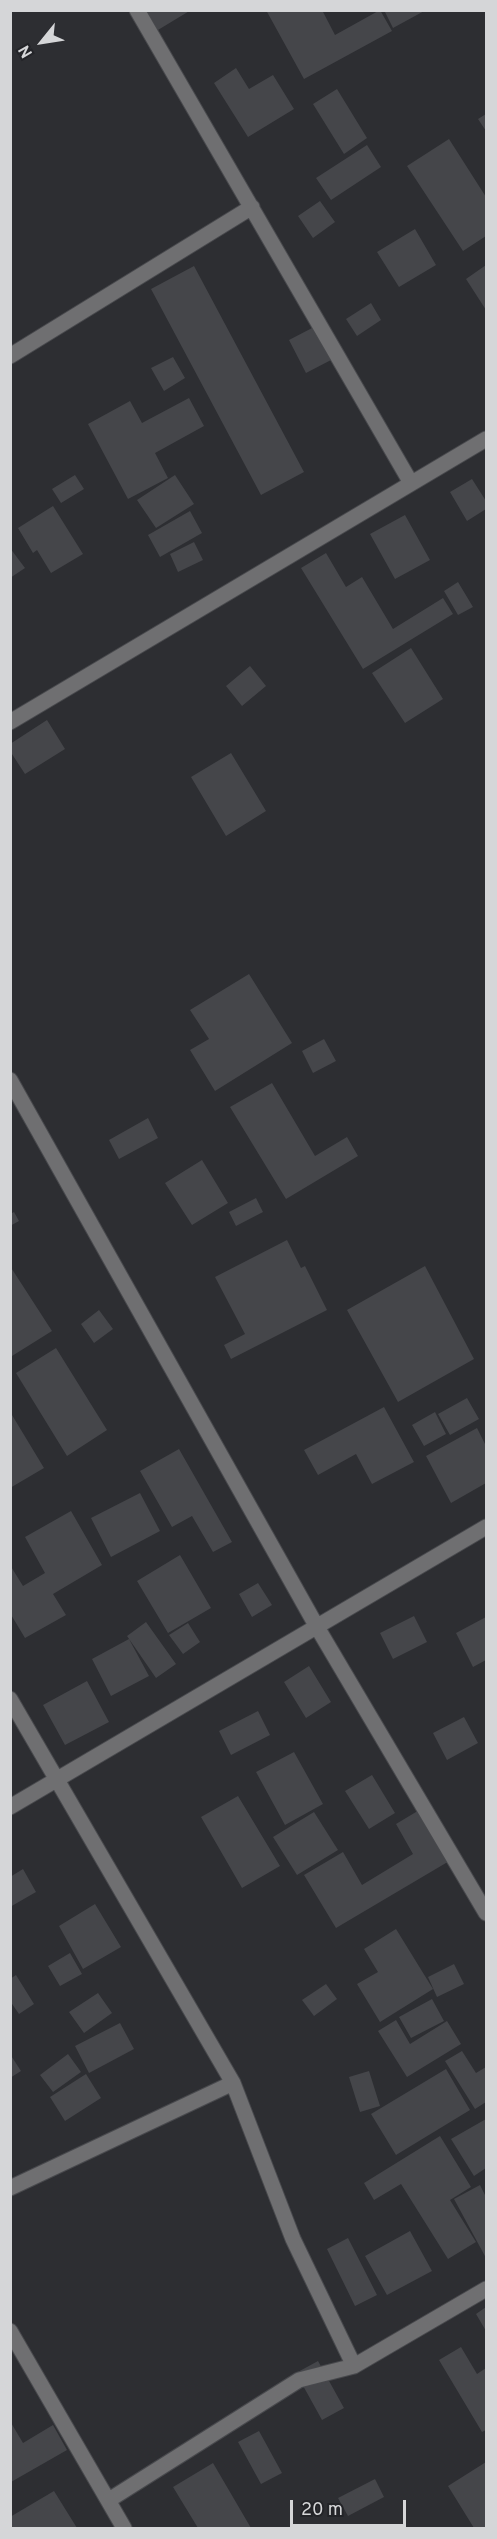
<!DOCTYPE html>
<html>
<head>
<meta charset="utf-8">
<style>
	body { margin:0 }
	#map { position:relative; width:497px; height:2539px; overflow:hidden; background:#2d2e32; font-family:Overpass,sans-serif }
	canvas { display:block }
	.frame { position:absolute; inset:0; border:12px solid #d5d6d8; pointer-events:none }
	.north { position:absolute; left:12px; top:12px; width:60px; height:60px; -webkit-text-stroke:4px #232428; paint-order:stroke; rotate:240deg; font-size:16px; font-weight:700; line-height:24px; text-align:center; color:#d5d6d8 }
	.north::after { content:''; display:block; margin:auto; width:21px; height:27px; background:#d5d6d8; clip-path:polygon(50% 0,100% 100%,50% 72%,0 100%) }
	.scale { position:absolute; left:290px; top:2500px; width:116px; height:27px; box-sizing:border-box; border:3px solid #d5d6d8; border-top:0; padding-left:8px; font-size:18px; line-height:21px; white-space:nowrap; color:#d5d6d8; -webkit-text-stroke:4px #232428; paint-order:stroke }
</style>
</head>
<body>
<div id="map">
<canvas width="497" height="2539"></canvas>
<div class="frame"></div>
<div class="north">N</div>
<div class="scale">20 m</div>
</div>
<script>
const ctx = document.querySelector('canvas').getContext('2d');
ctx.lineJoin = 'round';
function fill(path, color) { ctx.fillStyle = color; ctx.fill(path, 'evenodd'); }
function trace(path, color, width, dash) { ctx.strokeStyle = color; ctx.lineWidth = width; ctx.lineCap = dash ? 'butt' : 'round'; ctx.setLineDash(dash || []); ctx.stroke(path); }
const building = new Path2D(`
	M140,10h51l-38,23z
	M266,10h56l13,25 45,-25 12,21 -88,48z
	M384,10h42l-33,18z
	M236,68l13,21 24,-14 21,34 -46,28 -34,-54z
	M337,89l30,49 -23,16 -31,-50z
	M486,114v17l-8,-12z
	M449,139l37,58v39l-23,15 -56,-85z
	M367,145l14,22 -50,33 -15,-22z
	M320,201l15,21 -22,16 -15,-22z
	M415,229l21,36 -37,22 -22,-35z
	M486,265v45l-20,-31z
	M194,266l110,206 -43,23 -110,-206z
	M371,303l10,17 -24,16 -11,-17z
	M314,327l17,33 -25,13 -17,-33z
	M173,357l12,21 -21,13 -13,-23z
	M189,398l15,28 -49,27 13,25 -40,21 -40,-75 42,-23 12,22z
	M75,475l9,14 -23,14 -9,-14z
	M175,475l19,29 -38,24 -19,-28z
	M472,479l14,22v8l-19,12 -17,-29z
	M53,506l30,48 -32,19 -14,-23 -4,3 -15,-25z
	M190,511l12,22 -42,24 -12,-22z
	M405,515l25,45 -35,19 -25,-45z
	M194,542l9,18 -25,12 -8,-18z
	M10,548l15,20 -15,10z
	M326,553l20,34 16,-10 31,52 50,-31 10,16 -90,55 -62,-101z
	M458,582l15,25 -15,8 -14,-24z
	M411,648l32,51 -38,24 -33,-50z
	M250,666l16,20 -24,20 -16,-20z
	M47,720l18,29 -40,25 -15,-23v-7z
	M231,753l35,58 -40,25 -35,-59z
	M249,974l43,69 -77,48 -25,-41 19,-11 -19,-29z
	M324,1039l12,22 -23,12 -11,-22z
	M272,1083l43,73 32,-19 11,19 -72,43 -56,-92z
	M148,1118l10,20 -39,21 -10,-19z
	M202,1160l26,43 -36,22 -27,-42z
	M256,1198l7,14 -27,14 -7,-14z
	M14,1212l5,9 -9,5v-12z
	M287,1240l14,28 4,-2 22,44 -96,49 -7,-14 21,-11 -30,-57z
	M10,1266l42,65 -40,25 -2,-3z
	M425,1266l49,93 -76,43 -51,-92z
	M99,1310l14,19 -19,14 -13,-19z
	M56,1348l51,82 -40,26 -51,-83z
	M467,1398l12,21 -29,16 -12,-21z
	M384,1407l30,55 -42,22 -16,-30 -38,21 -14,-25z
	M435,1412l11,22 -22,12 -12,-21z
	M12,1415l32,53 -34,20v-72z
	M477,1428l9,18v37l-35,20 -25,-47z
	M179,1449l53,93 -19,10 -21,-36 -20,11 -32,-56z
	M140,1493l20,38 -49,26 -20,-39z
	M71,1511l31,54 -49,29 13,21 -41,23 -15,-25v-48l13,21 22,-13 -20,-36z
	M180,1555l31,53 -43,25 -31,-52z
	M258,1583l14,22 -20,12 -13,-23z
	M414,1616l13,26 -34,17 -13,-26z
	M486,1617v43l-13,7 -17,-34z
	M146,1622l30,42 -20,14 -29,-42z
	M188,1623l12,19 -17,12 -14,-19z
	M129,1639l20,37 -38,20 -19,-37z
	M309,1666l22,36 -25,16 -22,-36z
	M87,1681l22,41 -44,23 -22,-40z
	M258,1711l12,24 -39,20 -12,-24z
	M464,1717l14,26 -31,17 -14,-27z
	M294,1752l29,52 -38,21 -29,-53z
	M372,1775l23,38 -26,16 -24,-38z
	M238,1796l42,70 -38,22 -41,-71z
	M421,1809l30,51 -115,68 -32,-53 39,-23 19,33 51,-31 -17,-30z
	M314,1812l24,38 -41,25 -24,-38z
	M23,1869l13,23 -26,15v-30z
	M95,1904l26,43 -38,22 -24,-43z
	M396,1929l37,60 -53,33 -23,-38 21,-12 -14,-23z
	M70,1953l12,21 -22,12 -12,-20z
	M454,1964l10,20 -27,13 -9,-20z
	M16,1975l18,29 -15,10 -9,-13v-22z
	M326,1984l11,15 -23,17 -12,-16z
	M98,1993l14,20 -28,20 -15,-21z
	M432,1999l12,22 -33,17 -12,-21z
	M396,2020l14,24 37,-23 14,23 -54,33 -29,-46z
	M120,2023l14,26 -45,24 -14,-27z
	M462,2051l14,22 10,-6v35l-11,7 -30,-48z
	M10,2054l11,17 -11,7z
	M68,2054l13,18 -28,20 -13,-17z
	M446,2069l24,41 -74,45 -25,-41z
	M369,2071l11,35 -20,6 -11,-35z
	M86,2074l15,24 -36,23 -15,-24z
	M486,2119v49l-12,8 -23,-37z
	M440,2136l31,51 -21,13 26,42 -28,17 -47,-75 -27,16 -10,-17z
	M480,2185l6,12v61l-32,-59z
	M410,2231l22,40 -45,24 -22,-39z
	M348,2238l29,57 -22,11 -28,-57z
	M486,2307v24l-10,-17z
	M461,2347l16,27 9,-6v62l-4,2 -43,-72z
	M318,2361l26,47 -22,12 -26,-47z
	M10,2421l13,22 30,-18 14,25 -56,32z
	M259,2431l23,42 -21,11 -23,-42z
	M486,2462v66h-12l-26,-42z
	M213,2463l38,65h-53l-25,-41z
	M375,2479l9,18 -36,19 -10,-18z
	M54,2491l23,37h-67v-11z`);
const minor = new Path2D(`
	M137,10l274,473
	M10,356l242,-149
	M10,722l476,-283
	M10,1080l307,547 169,286
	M10,1699l223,384 60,156 61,127
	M10,1807l476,-280
	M10,2188l223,-105
	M10,2331l114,197
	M109,2500l190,-120 55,-14 132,-77`);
fill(building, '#45464a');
trace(minor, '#48494d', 17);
trace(minor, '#6f6f71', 15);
</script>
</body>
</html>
